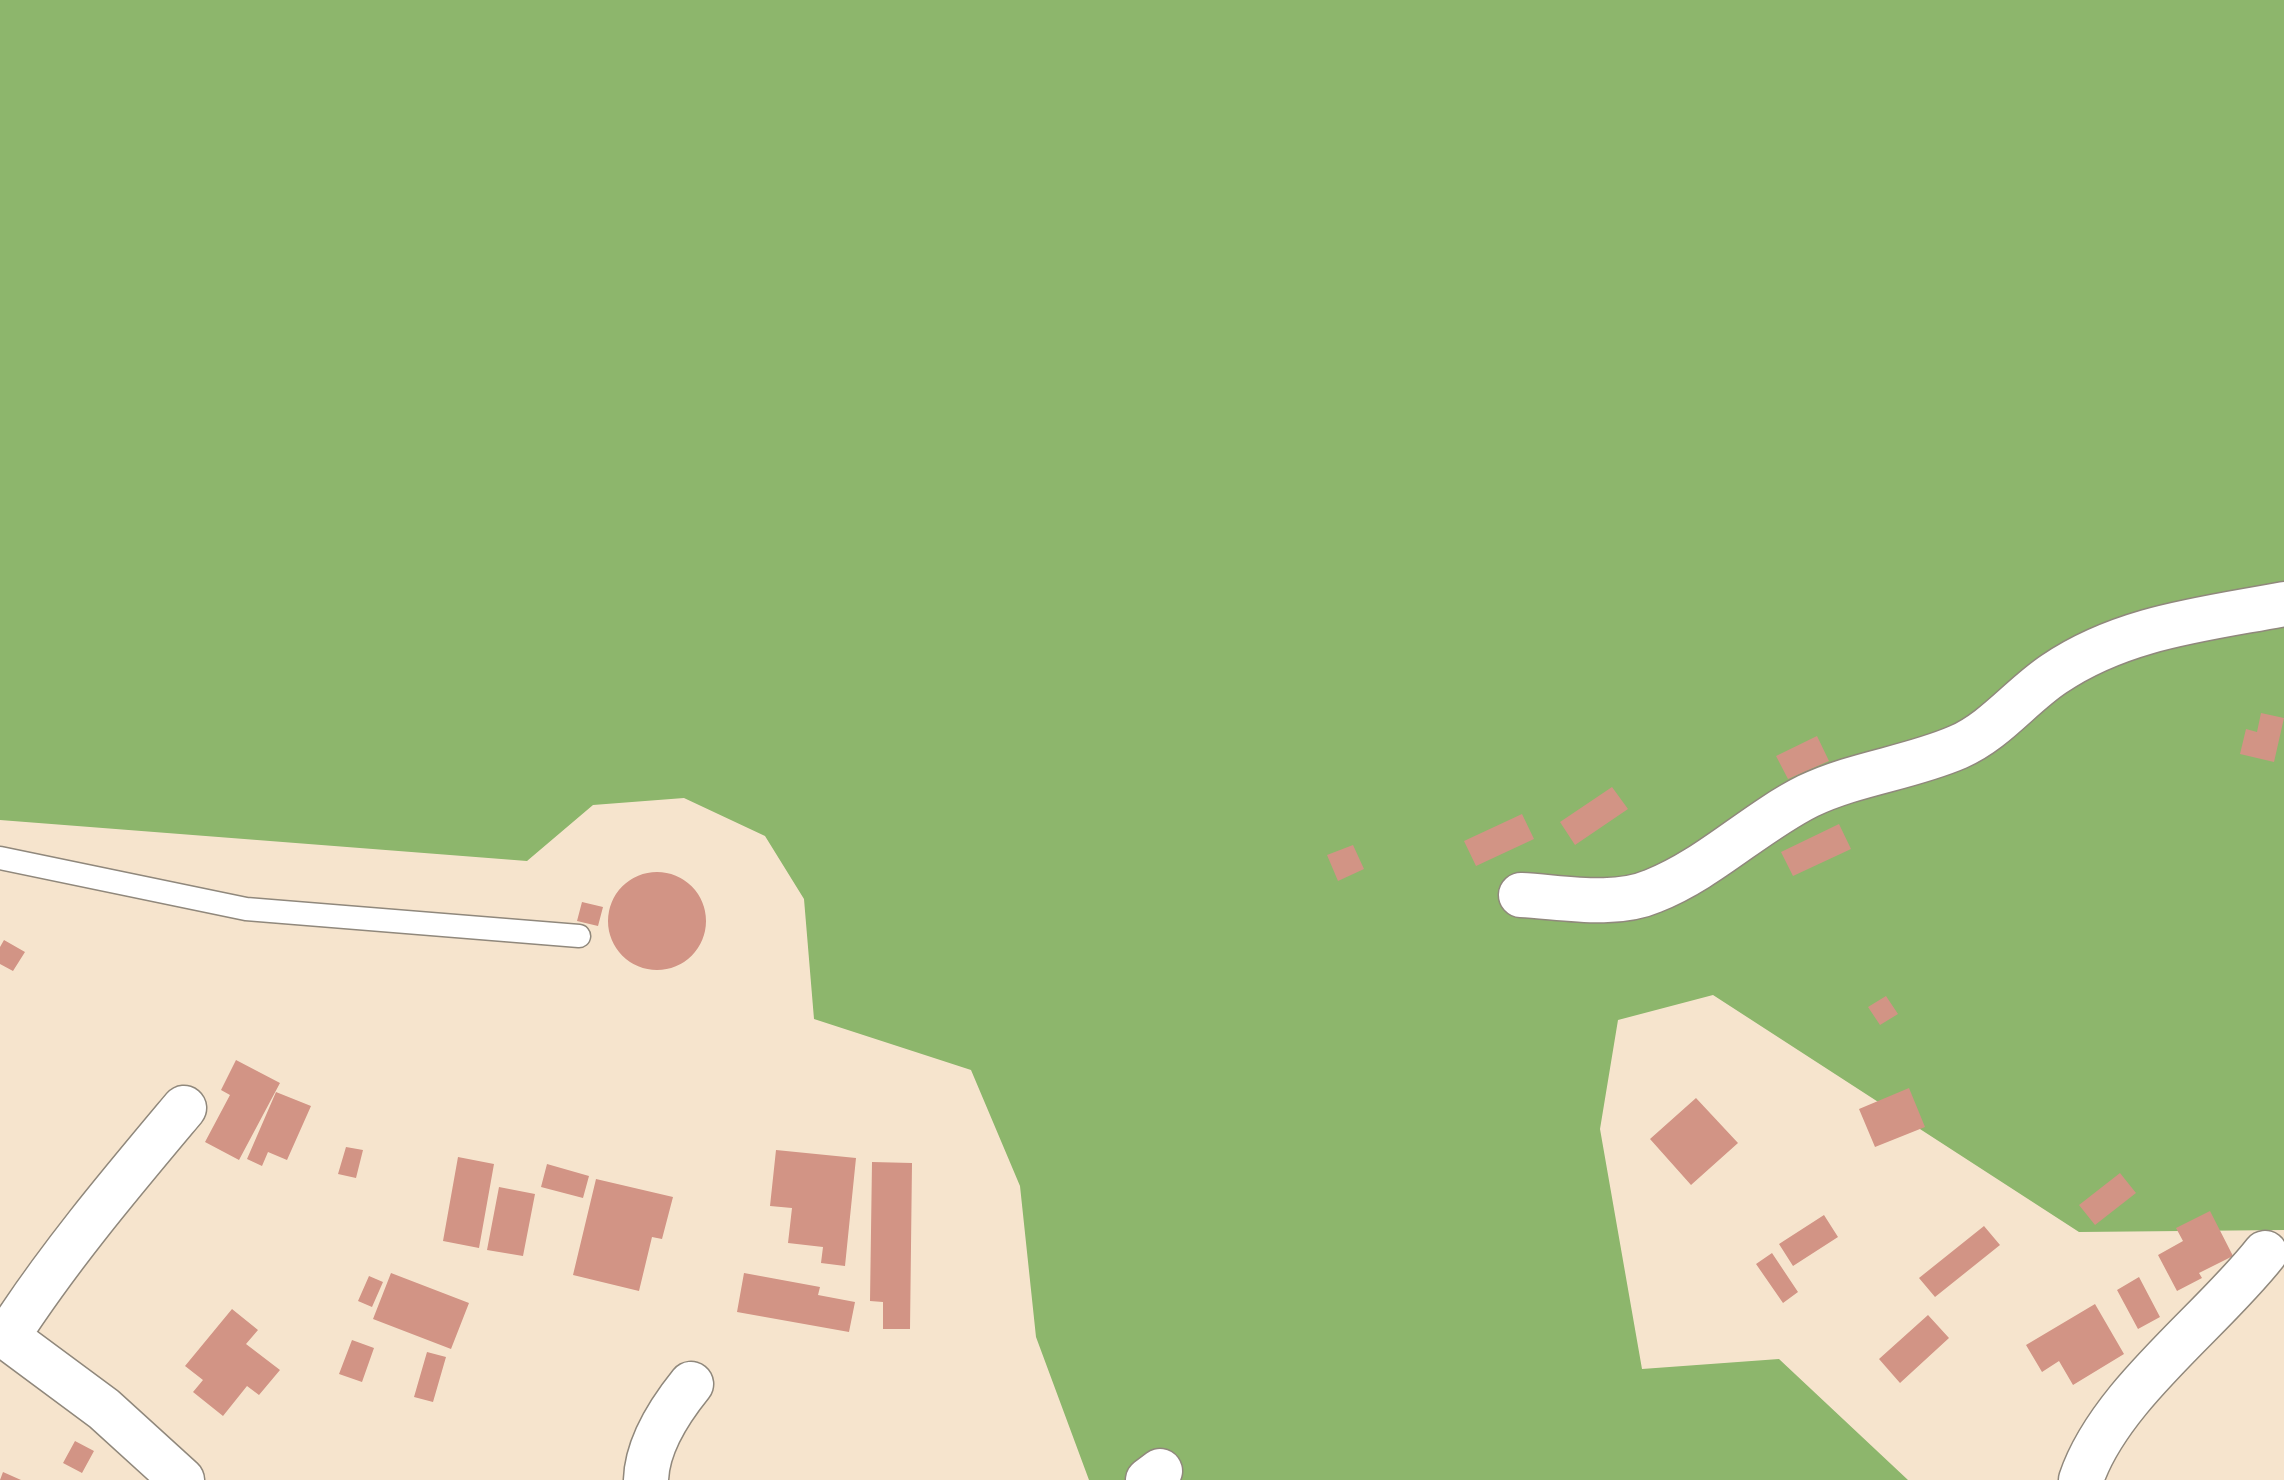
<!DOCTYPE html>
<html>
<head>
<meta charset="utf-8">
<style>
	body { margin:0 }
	canvas { display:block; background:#f6e4cd }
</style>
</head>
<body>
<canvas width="2284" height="1480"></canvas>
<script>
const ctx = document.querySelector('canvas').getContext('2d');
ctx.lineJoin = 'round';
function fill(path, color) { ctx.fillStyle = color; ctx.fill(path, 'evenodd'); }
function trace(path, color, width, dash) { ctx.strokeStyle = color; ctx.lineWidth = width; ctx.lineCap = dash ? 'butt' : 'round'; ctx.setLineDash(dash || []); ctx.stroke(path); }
const forest = new Path2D(`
	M0,0h2284v1230l-205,2 -366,-237 -95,25 -18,109 42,240 137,-10 129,121h-819l-53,-143 -16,-151 -49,-116 -157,-51 -10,-120 -39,-63 -81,-38 -91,7 -66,56 -527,-41z`);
const building = new Path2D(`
	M2261,713l23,5 -10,44 -34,-8 6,-25 11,3z
	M1817,736l12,25 -41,18 -12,-23z
	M1612,787l16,22 -53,36 -15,-23z
	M1522,814l12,25 -58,27 -12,-25z
	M1839,824l12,25 -58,27 -12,-24z
	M1353,845l11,24 -26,12 -11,-26z
	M608 921a49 49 0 1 1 98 0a49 49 0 1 1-98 0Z
	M582,902l21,5 -5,19 -21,-5z
	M4,940l21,12 -12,19 -13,-7v-17z
	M1886,996l12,18 -18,11 -12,-18z
	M236,1060l44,23 -41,77 -34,-18 25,-47 -9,-5z
	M1909,1088l16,39 -50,20 -16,-38z
	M276,1092l35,14 -24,54 -19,-8 -6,14 -15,-7z
	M1696,1098l42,45 -47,42 -41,-46z
	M346,1147l17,3 -7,28 -18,-4z
	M776,1150l80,8 -11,108 -24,-3 2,-16 -35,-4 4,-35 -22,-2z
	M458,1157l36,7 -15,84 -36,-7z
	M872,1162l40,1 -2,166h-27v-27l-13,-1z
	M547,1164l42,12 -6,22 -42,-11z
	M2120,1173l16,20 -41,32 -16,-20z
	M596,1179l77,18 -11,42 -10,-2 -13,54 -66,-16z
	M499,1187l36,7 -12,62 -36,-6z
	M2210,1211l23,45 -34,17 3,5 -25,13 -19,-36 25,-14 -7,-13z
	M1824,1215l14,22 -45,29 -14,-22z
	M1984,1226l16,19 -65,52 -16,-19z
	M1772,1253l26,39 -15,11 -27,-39z
	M391,1273l78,30 -18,46 -78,-30z
	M744,1273l76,14 -2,8 37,7 -6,30 -112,-20z
	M369,1276l14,6 -11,25 -14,-6z
	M2139,1277l21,40 -22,12 -21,-39z
	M2095,1304l29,50 -51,31 -14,-24 -17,11 -16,-27z
	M232,1309l26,21 -12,14 34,26 -21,25 -12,-9 -24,30 -30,-24 10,-12 -18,-14z
	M1928,1315l21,23 -49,45 -21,-24z
	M352,1340l22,8 -12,34 -23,-8z
	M427,1352l19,5 -13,45 -19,-5z
	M75,1441l19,10 -12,22 -19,-10z
	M3,1472l18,8h-21z`);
const service = new Path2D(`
	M0,858l246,51 333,27`);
const minor = new Path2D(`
	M1521,895c41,2 93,13 132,-4 56,-22 101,-68 155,-95 48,-23 102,-28 150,-49 37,-16 63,-51 96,-73 69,-47 151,-55 230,-70
	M0,1332l104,77 78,71
	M7,1337c53,-82 115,-155 177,-229
	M646,1480c1,-35 24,-70 45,-96
	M1148,1480l12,-9
	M2081,1480c28,-84 129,-157 184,-227`);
fill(forest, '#8db66c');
fill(building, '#d29485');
trace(service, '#90887c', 25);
trace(minor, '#90887c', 47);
trace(service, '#fff', 22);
trace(minor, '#fff', 44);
</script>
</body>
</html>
